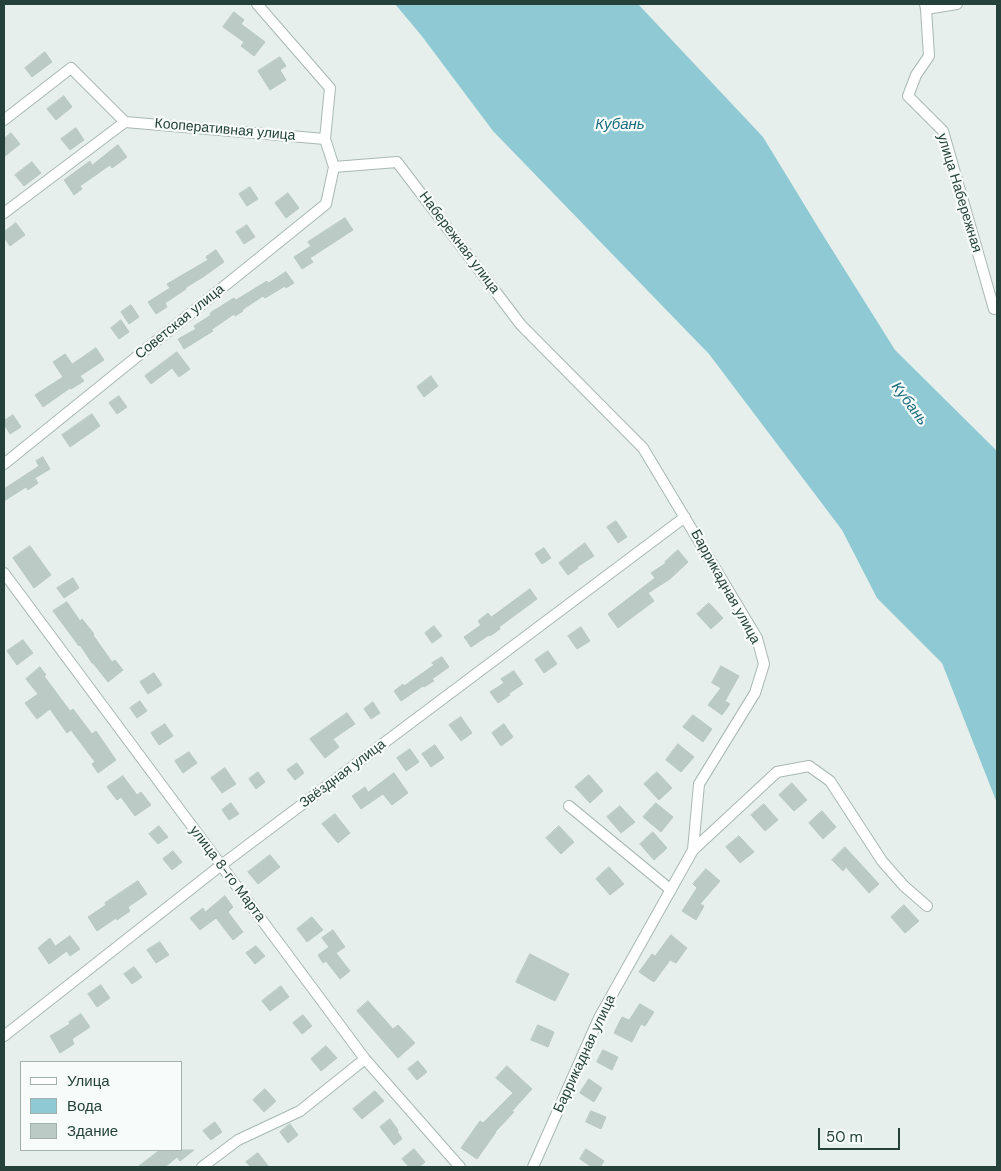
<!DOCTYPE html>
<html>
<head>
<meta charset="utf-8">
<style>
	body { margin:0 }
	#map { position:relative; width:1001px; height:1171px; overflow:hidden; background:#e6efeb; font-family:"DM Sans",sans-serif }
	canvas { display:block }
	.frame { position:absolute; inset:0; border:5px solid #24423a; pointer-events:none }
	.legend { position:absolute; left:20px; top:1061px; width:162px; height:90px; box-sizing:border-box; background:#f7fbf9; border:1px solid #a3b1ad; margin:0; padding:6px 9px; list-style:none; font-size:15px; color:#24423a }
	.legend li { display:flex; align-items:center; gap:10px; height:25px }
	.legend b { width:25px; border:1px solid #a3b1ad }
	.scale { position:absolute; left:818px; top:1128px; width:82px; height:22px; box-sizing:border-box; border:2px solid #24423a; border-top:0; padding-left:6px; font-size:15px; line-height:18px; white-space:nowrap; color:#24423a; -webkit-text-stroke:4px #f7fbf9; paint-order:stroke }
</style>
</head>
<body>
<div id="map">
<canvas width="1001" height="1171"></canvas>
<div class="frame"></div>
<ul class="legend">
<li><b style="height:6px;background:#fff"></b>Улица</li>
<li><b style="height:14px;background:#8ec9d4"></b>Вода</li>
<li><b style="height:14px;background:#bbcac4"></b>Здание</li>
</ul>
<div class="scale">50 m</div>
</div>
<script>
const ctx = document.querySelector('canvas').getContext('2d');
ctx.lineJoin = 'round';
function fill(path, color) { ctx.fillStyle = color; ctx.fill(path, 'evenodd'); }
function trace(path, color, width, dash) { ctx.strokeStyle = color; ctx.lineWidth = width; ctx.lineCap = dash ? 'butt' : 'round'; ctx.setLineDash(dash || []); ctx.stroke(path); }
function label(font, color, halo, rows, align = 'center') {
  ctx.font = font + ' "DM Sans",sans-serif'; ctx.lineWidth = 4.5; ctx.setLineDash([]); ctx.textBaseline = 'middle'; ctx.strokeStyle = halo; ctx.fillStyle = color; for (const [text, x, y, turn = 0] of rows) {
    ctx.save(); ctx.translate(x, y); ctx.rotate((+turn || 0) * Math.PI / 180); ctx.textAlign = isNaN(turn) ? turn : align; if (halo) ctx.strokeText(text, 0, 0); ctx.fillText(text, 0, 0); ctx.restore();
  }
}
const water = new Path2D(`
	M395,4h243l125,133 58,95 74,118 102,101v352l-55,-140 -65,-65 -35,-68 -133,-176 -216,-223 -72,-96z`);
const building = new Path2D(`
	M234,12l10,8 -3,4 24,18 -11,14 -13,-10 3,-4 -21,-15z
	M45,52l7,10 -20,15 -7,-9z
	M280,57l6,9 -6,4 6,10 -16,10 -12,-19z
	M64,96l8,11 -16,13 -9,-11z
	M76,128l8,12 -14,10 -9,-11z
	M11,133l9,11 -16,13v-18z
	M118,145l9,12 -15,11 -2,-3 -30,21 2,3 -8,6 -10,-15 26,-19 2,4z
	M32,162l9,11 -17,13 -9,-11z
	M250,187l8,12 -11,7 -8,-12z
	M288,193l11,15 -13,10 -11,-15z
	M345,218l8,12 -43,28 3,4 -11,7 -8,-12 17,-11 -3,-4z
	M16,223l9,12 -15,11 -6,-9v-5z
	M247,225l8,12 -11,7 -8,-12z
	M216,250l8,12 -21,15 -18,11 1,1 -21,14 2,4 -11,7 -8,-12 22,-14 -3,-4 41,-24 -2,-3z
	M286,272l8,11 -8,5 -1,-2 -20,12 -2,-2 -21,14 1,1 -8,5 -1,-2 -23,16 2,1 -29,18 -6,-10 18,-10 -2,-3 17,-11 -1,-2 24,-15 2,2 31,-19 1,2z
	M131,305l8,12 -10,7 -8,-12z
	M121,320l8,12 -10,7 -8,-11z
	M96,348l8,12 -24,16 4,5 -13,8 -1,-1 -27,19 -8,-12 28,-18 -10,-15 12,-8 7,10z
	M177,352l13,17 -11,8 -7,-9 -21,16 -6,-8z
	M431,376l7,10 -14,11 -7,-10z
	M119,396l8,11 -10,7 -8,-11z
	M92,414l8,12 -30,21 -8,-12z
	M13,415l8,12 -11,7 -6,-10v-3z
	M43,457l7,12 -15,9 3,5 -10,7 -2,-3 -22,14v-12l35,-23 -3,-5z
	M616,521l11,16 -9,6 -11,-16z
	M585,543l9,13 -17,11 1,1 -10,7 -9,-12z
	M30,546l21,29 -17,13 -21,-30z
	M544,548l7,10 -9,6 -7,-10z
	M678,550l10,12 -18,17 -22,14 6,8 -36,27 -10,-14 47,-36 -4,-5 15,-10 -1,-1z
	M73,578l6,10 -15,10 -7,-10z
	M530,589l7,10 -38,28 1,2 -10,7 -1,-1 -18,12 -7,-10 17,-12 -3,-4 10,-8 3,4z
	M67,602l13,19 2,-2 12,15 -1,1 19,27 3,-2 8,10 -15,12 -15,-19h-1l-12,-18 -1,1 -26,-35z
	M709,603l14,15 -12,11 -14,-15z
	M434,626l8,10 -10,7 -7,-10z
	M581,627l9,14 -13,8 -9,-13z
	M23,640l10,13 -16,12 -10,-14z
	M548,651l9,13 -13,9 -9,-13z
	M442,657l7,10 -17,12 2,2 -10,6 -1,-1 -22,15 -7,-10 9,-7 1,2 30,-21 -2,-2z
	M721,666l18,10 -14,25 5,3 -8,11 -14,-10 13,-17 -9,-5z
	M40,667l6,8 -2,1 26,35 3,-2 19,25 4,-3 20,29 -18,13 -6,-9 3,-2 -24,-32 -4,3 -17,-24 -13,10 -12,-16 13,-9 -12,-15z
	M514,671l9,13 -15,10 2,1 -12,8 -8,-11 14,-9 -3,-4z
	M154,673l8,12 -14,9 -8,-12z
	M140,701l7,10 -10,7 -7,-10z
	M373,702l7,11 -9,6 -7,-10z
	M347,713l8,11 -22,15 6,8 -14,11 -15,-19z
	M693,715l19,14 -9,13 -20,-15z
	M461,717l11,16 -11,8 -12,-16z
	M165,724l8,12 -14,9 -8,-12z
	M504,724l9,13 -12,9 -9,-13z
	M678,744l16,13 -13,15 -15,-12z
	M435,745l9,13 -13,9 -9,-13z
	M410,749l9,13 -13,9 -9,-13z
	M189,752l8,11 -14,10 -8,-12z
	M297,763l7,10 -9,7 -8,-10z
	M225,768l11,16 -14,9 -11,-15z
	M258,772l7,10 -9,7 -7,-10z
	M657,772l15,16 -13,12 -15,-16z
	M394,773l14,20 -16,12 -9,-11 -22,15 -9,-13 13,-9 3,5z
	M589,775l14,16 -13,12 -15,-16z
	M123,776l14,19 4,-3 10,13 -16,11 -14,-19 -4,3 -10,-13z
	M792,783l15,17 -13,11 -15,-16z
	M231,803l8,11 -10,6 -7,-10z
	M656,803l17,14 -12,15 -18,-15z
	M764,804l14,16 -13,11 -14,-16z
	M620,806l15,16 -14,11 -14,-16z
	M822,811l14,16 -13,12 -14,-16z
	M335,814l15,19 -12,10 -16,-19z
	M159,826l9,11 -10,7 -9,-10z
	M559,826l15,16 -13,12 -15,-16z
	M653,832l14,16 -13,12 -14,-16z
	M739,836l15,16 -14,11 -14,-16z
	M845,847l34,37 -10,9 -23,-26 -3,4 -11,-11z
	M173,851l9,11 -10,8 -9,-11z
	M270,855l10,12 -22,17 -10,-12z
	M609,867l15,17 -14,11 -14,-16z
	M706,869l14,12 -20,23 4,2 -8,14 -14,-9 15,-23 -4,-4z
	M138,881l9,13 -19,13 2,4 -13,9 -1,-2 -19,13 -9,-14 18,-12 -1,-2z
	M225,896l8,11 -5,5 15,20 -10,8 -17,-22 -16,12 -10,-12 13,-10 2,4z
	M904,905l15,16 -14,12 -14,-16z
	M312,917l11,13 -16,12 -10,-13z
	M333,930l12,17 -9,6 14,18 -10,8 -14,-18 -3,2 -5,-8 11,-8 -7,-9z
	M671,935l16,13 -11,15 -6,-3 -16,22 -15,-10 13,-18 3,2z
	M70,936l10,13 -10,7 -3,-5 -18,13 -11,-16 12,-10 5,8z
	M160,942l9,13 -13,8 -9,-13z
	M256,946l9,10 -10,8 -9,-11z
	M530,954l39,20 -14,27 -39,-19z
	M134,967l8,10 -10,7 -8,-10z
	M101,985l9,13 -13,9 -9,-13z
	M281,986l8,11 -19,14 -8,-10z
	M368,1001l25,28 5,-4 17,18 -17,15 -41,-47z
	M640,1004l14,8 -9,14 -4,-2 -9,18 -18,-9 8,-16 7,3z
	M81,1014l9,13 -18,12 2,5 -14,9 -10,-17 20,-12 -1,-2z
	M303,1015l9,11 -10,8 -9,-11z
	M538,1025l16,7 -6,15 -17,-7z
	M326,1046l11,12 -16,13 -10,-12z
	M603,1050l15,7 -6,13 -15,-8z
	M418,1061l9,11 -10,8 -9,-11z
	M507,1066l25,23 -20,22 2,1 -19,20h1l-19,27 -16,-11 19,-27 3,2 30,-30 -17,-15z
	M589,1079l13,9 -8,14 -14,-9z
	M265,1089l11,12 -12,11 -11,-12z
	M375,1091l9,10 -22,18 -9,-10z
	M591,1111l15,6 -5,12 -15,-7z
	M390,1119l8,11 -1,1 5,8 -8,6 -14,-18z
	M215,1122l7,10 -11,8 -8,-9z
	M290,1124l8,11 -10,8 -8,-11z
	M414,1149l11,13 -6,5h-10l-7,-8z
	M586,1149l18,12 -4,6h-8l-12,-8z
	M160,1150h34l-14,11 -3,-4 -12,10h-27z
	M258,1153l11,14h-18l-5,-5z`);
const minor = new Path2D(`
	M257,4l73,84 -5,51 9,28 63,-5 124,163 122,123 114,190 7,26 -9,29 -56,91 -6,66
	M925,4l1,5 3,47 -13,19 -8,21 35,35 51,178
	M926,9l31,-5
	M4,120l67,-52 54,54
	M4,213l121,-91 200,17
	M4,464l322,-260 8,-37
	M4,573l361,486 95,108
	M569,806l102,84
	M4,1036l216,-170 465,-349
	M202,1167l36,-27 62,-29 65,-52
	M533,1167l66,-149 94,-168 84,-78 32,-6 21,15 52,80 22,25 23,20`);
const streetNames = [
	["Кооперативная улица",225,130,5],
	["улица Набережная",959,193,73],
	["Набережная улица",459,243,53],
	["Советская улица",180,322,-39],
	["Баррикадная улица",725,587,61],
	["Звёздная улица",343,774,-37],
	["улица 8-го Марта",227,874,53],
	["Баррикадная улица",585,1054,-65]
];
const waterNames = [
	["Кубань",620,125],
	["Кубань",909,404,53]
];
fill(water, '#8ec9d4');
fill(building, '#bbcac4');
trace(building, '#b8c9c2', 1);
trace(minor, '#a8b8b2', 12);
trace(minor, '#fff', 10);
label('14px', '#24423a', '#f7fbf9', streetNames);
label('italic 15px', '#1c6f80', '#f7fbf9', waterNames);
</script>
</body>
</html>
